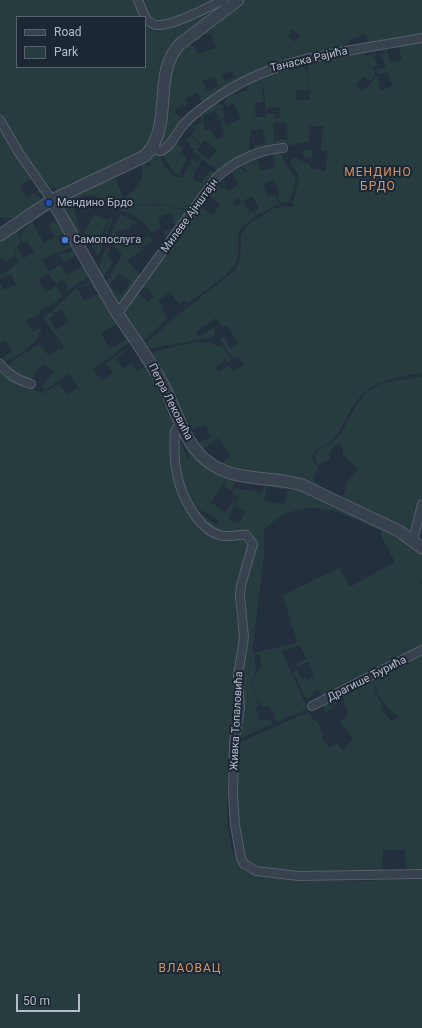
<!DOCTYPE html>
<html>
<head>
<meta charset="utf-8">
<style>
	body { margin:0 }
	#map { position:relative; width:422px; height:1028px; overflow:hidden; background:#242f3e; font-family:Roboto,sans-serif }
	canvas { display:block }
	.legend { position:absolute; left:16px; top:16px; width:130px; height:52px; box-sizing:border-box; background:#1d2633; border:1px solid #59626f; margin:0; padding:5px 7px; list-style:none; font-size:12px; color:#b4bcc9 }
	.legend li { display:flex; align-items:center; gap:8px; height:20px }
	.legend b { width:20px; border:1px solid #59626f }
	.scale { position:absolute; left:16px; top:994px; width:64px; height:18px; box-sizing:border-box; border:2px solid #b4bcc9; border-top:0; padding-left:5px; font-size:12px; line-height:14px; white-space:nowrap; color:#b4bcc9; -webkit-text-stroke:3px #1d2633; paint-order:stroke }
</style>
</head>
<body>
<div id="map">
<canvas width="422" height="1028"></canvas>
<ul class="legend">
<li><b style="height:5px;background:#38414e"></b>Road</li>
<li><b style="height:11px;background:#263c3f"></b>Park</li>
</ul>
<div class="scale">50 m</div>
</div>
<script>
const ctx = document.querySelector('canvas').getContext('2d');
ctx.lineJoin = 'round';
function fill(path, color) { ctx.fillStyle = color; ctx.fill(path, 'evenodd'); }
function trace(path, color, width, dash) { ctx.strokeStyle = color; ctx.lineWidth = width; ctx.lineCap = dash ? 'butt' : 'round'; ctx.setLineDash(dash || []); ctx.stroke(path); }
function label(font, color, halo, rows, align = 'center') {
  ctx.font = font + ' Roboto,sans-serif'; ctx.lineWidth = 4; ctx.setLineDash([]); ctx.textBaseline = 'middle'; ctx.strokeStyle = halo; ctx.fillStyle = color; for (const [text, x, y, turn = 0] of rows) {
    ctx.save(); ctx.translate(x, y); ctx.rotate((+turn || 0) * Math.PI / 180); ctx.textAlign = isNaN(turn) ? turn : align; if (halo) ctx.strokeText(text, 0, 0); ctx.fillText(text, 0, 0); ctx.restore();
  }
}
const green = new Path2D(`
	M0,0h136l5,17h-124v50h128v-46l5,5 52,-13 27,-13 -52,41 -21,89 -10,20 -87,40 -16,-8 -27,-38 -16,-28z
	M141,0h77l-31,14 -28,9 -9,-4z
	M244,0h178v36l-62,10 9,-3 -4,-9 -16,6 1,3 -5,2 2,4 -53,12 -78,35 -3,-8 5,-1 -3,-10 -12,3 3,10 7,-1 2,7 -12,8 -6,-12 -12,7 2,5 -2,2 -3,-2 -8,8 10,9 -15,22 -10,5 14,-87 11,-16 10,1 3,8 19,-6 -5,-15 -12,3 1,4 -9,1zM292,30l8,5 -4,7 -8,-5zM232,71l2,7 -9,3 -3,-7z
	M422,39v334l-19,3 -29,9 -10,8 -10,11 -17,31 -5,6 -16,9 -4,6 1,5 5,7 -5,10 11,13 -17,-9 -73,-13 -14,-5 11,-8 -13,-18 -17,12 -5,-7 15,-5 -5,-13 -17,6 -38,-77 6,-3c20,-4 44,-14 62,-5l2,-1 11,15 -5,2 -2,-2 -10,8 3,5 11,-8 4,6 11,-6 -4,-8 -7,2 -14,-20 5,-3 6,13 8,-6 -11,-17 -4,1 -7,-9 -21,14 4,5 15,-10 1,2 -1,8 -62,11 -5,-1 -1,-4 32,-28 56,-44 6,-11 1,-24 5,-10 27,-17 8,-2h13l-1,-6 6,-22 -2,-7 -6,-7v-6l4,-1 14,6 2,4 14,3 3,-19 -7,-2 2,-24h-13l-1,16 -32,5 -2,-7 13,-1 -2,-17 -13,1 2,23 -21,6v-7l11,-1 -2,-15 -12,1v6h-2l2,18 -32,17 -17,-12 -7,12 -5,-9 2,-3 5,4 4,-6 -8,-5 1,-3 -5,-3 1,-3 -6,-5 3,1 4,-3 6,6 -1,1 4,3 -3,4 11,10 9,-9 -12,-11 -4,5 -9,-10 3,-5 -7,-6 -4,5c3,-7 10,-12 16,-17l5,5 -3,2 -4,-5 -8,7 5,6 8,-7 2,11 5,-2 7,11 7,-4 -3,-15 -6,-10 -9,4 -4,-4c7,-6 14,-11 22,-4l-2,2 3,7 -3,2 4,7 14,-6 -6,-16 -8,3 -1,-5 4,-5 19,-6 -1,-5 -19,8 -8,7 -2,-1 38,-23 6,10 1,16h-7l-1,15h10l1,-4 9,1v4h5v-10l-7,-1 -6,1 -1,4 -2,-22 -5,-14 1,-3c13,-4 36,-14 47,-3v20h-11v10h14v-10h-2v-23l-11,-4 72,-15 -5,2 2,7 8,-3 -3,-6 11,-3 -7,5 1,4 -2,2 3,10 -6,2 3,1 1,7 -5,5 -7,-5 -7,9 5,6 2,-3 3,1 11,-13 4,14 11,-4 -4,-14 -10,2 -2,-5 10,-1 -5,-13 3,-1 2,-8 4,17 12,-3 -4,-17z
	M0,123l43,69 -1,3 -6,-4 2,-1 -7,-11 -11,7 6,11 8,-4 7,5 -4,9 -20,12 -17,-2z
	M174,142l9,6 -3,6 7,4 -8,17 -5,-2 -13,-19z
	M304,150h9l-2,9 -10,-5z
	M272,151l9,3c10,24 22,18 8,47l-9,2 -3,-9 2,-1 -5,-13 -11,4 5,13 8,-2 3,9 -22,11 -3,-4 5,-3 -7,-12 -11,6 -2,-4 -6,3 2,5 9,-4 6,11 3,-2 3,5 -16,13c-4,10 0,21 -3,31 -4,14 -37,34 -49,43l-2,-3 -7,4 -9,-12 -12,9 5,7 -2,2 5,5v5l-20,18 -5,2 -17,-25c-1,-8 8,-20 14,-23l9,10 7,-5 -6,-8 -6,-1v-3l58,-79 12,9 8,-10 -13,-12 9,-12 5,8 4,-2 3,5 11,-8 -8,-13 -11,7 5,8 -1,1 -5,-9c10,-9 17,-14 28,-5l1,-2 -9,-7 20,-9 1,3 -3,1 4,12 14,-4z
	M156,154h2c6,10 12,24 25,24l6,-15 6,10 -2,6 8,4 9,-13 6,4 -27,36 -27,-6 -32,1 -6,-2v-6c13,-8 22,-17 17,-33l3,-3 3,6 4,-2 -3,-6z
	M114,176l8,18 3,12 40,-1 22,6 -19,28 -4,-8 11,-3 -4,-15 -10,2 1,3 -3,1 1,4 -3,-3 4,6 -3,4 -6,3c-12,-20 -30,-23 -51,-26l-4,-11c-8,-3 -20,1 -24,9l11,41c-7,-12 -24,-31 -19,-46z
	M94,214l14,7 -10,19 -14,-7z
	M122,215l15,7 -6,3v2l-16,5 3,8h-9l10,-24z
	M110,218l2,1 -14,38 -11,-19 10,5c10,-5 10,-16 13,-25z
	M55,221l9,12 -7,3 6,12 8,-4 1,2c-10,6 -19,7 -30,14l7,11 11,-6 7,10 17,-10 6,10 -21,15 -6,-11 -6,4 6,10 -15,-20 -10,6 8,13 10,-6 6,10 -6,6 -17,9 1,2 -14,8 7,11 7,-4 2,2 -4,4 1,4c-7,7 -29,26 -39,22v-4l1,2 11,-6 -6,-12 -6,3v-61l4,8 12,-5 -5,-11 -11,5v-4l10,-5v-2l9,-6 -4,-7 2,-8 7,11 10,-6 -7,-11 -4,2 -3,-7 5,-8 7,-6 12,21 11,-6 -6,-12z
	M21,227l-3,6 3,11 -4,2 -3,10 -8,6 -2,-4 -4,1v-21z
	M150,236l3,5 -11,6 1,3 -1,1 -6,-9z
	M117,242l4,4 14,-3 6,8 -12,8 -1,3 15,16 -24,28 -6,-8 5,-6 3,3 10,-13 -12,-9 -10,13 8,6 -4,5 -8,-14 4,-6 2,1 1,-2 -2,-1 12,-20 -11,-12z
	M106,248l4,1 -2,8 5,5 -11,17c-6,-11 0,-20 4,-31z
	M75,249l2,5 -13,8 -6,-8 10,-1z
	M92,279l7,11 -4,1 -4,-8 -13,6 6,12 16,-8 17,27 -1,4 -15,9 9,16 16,-9 -9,-15 1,-3 13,19 -38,29 9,11 11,-8 -7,-10 26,-18 -16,14 7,10 10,-7 -1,2 6,7 6,-4 -4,-7 3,-2 14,23 15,35 3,56 23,49 36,19h12l2,4c-3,15 -10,30 -12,46 -1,9 -1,21 1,30 1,4 3,8 4,12 1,15 -7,30 -8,45 0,5 2,10 1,15 0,36 -21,157 11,179 20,14 148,10 177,7v150h-422v-661l16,14 25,12h2l16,-9 8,10 11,-7 -9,-13 -24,16 -4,-3 13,-15 -11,-9 -13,18h-4l-21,-15 37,-24 -2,3 9,11 10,-8 2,2 3,-3 -21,-30 8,-5 4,2 -6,4 7,12 13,-8 -7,-12 -6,3 -4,-2 21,-20z
	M422,376v123l-5,11 -3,19h-9l-63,-29 6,-20 10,-11 -16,-16 1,-6 -5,-4 -10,11 3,3 -5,5 -1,-1 -5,3 -1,2c-2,-3 -5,-6 -4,-11 3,-8 18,-11 24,-19 12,-17 16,-37 35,-49 15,-9 33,-6 48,-11z
	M179,432l48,46 -16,24 14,11 8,-12 4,-3 -9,21 5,2 -1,4 2,-3 5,2 6,-13 -9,-5 -4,7 7,-16 -7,-4 3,-5 27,5 3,-11 21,3 -1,5 -18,-4 -3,15 21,3 3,-14 4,1 1,-3 -4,-3 91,42 -2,3c-32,-15 -56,-30 -91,-17 -8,3 -16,11 -23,16v25l-12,99 45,-10 -14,-48 56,-27 11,19 45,-25 -15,-28 3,-5 39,23v28l-3,2 3,4v62l-99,51 -4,-9 -6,2 1,3 -8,4 -13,-27 4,-2 4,8 4,-1 1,3 8,-4 -6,-14 -8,3 1,2 -3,1 -2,-4 10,-5 -6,-14 -18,7 25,55 -2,3 -29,12 -2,-11 -3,1 -2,-7 -6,2 -6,-7 -5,-19 9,-14 -1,-13h-6l2,15 -4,14 6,23 -2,2 3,13 12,-2 1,5 -35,16 8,-124 -1,-25 9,-53 -5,-5 -26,1 9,-6 -10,6 -11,-6 -14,-17c9,2 13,11 21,14l2,-5 -26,-14 -14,-30 -2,-43 12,27 1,-1z
	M228,478l8,3 -5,10 -8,-5z
	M422,652v220l-15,-1 -2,-21h-22l-1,22 -87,1 -40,-4 -10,-7 -8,-36 -1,-82 72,-32 7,10 2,-1 6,14 -2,2 8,11 7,-5 7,7 10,-11 -13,-17 8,-8 -5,-14 2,-8 27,-14 3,13 8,16 -2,2 11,13 6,-5c-9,-10 -27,-22 -23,-39z
	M337,696l-1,8 -10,9 -4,-9z`);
const minor = new Path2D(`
	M138,0l7,17
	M145,17c3,4 8,8 13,8 15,1 51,-18 65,-25
	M0,120l19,33 33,47
	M152,149l9,2c11,-5 16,-19 23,-27 12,-13 27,-23 41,-32 60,-38 130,-41 197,-54
	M118,313l99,-136c18,-16 41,-27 66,-29
	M0,364c8,11 18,16 31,20
	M180,424l-5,7c-1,14 -1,29 2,43 4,21 20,54 42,61 9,3 18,-1 27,0l7,9 -12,41 -1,11 4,41 -6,39 2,32 -6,35 -1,51 2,31 6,33 3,6 12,7 43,5 123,-2
	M413,541l9,-37
	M312,706l110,-56`);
const tertiary = new Path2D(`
	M52,200c22,38 43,76 65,113 14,21 29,42 42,64 17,28 23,68 52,87 26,18 62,12 91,21l97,46 23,17
	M0,235l52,-35 93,-44c30,-31 6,-82 35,-112l58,-44`);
const markers = [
	[49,203,4,"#1a4fb4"],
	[65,240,4,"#3f7fe0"]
];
const streetNames = [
	["Танаска Рајића",309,60,-13],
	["Милеве Ајнштајн",190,216,-54],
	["Петра Лековића",170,402,63],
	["Драгише Ђурића",367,679,-27],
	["Живка Топаловића",237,721,-87]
];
const poiNames = [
	["Мендино Брдо",57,203],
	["Самопослуга",73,240]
];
const neighbourhoodNames = [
	["МЕНДИНО",378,173],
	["БРДО",378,187],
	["ВЛАОВАЦ",190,969]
];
fill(green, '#263c3f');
trace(minor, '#565f6c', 10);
trace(tertiary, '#565f6c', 13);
trace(minor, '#38414e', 8);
trace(tertiary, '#38414e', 11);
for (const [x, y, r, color] of markers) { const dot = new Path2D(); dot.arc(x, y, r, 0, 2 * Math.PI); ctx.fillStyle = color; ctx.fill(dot); trace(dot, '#1d2633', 1.5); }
label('11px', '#b4bcc9', '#1d2633', streetNames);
label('11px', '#b4bcc9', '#1d2633', poiNames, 'left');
ctx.letterSpacing = '1px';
label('12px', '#d59563', '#1d2633', neighbourhoodNames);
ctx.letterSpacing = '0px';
</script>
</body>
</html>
